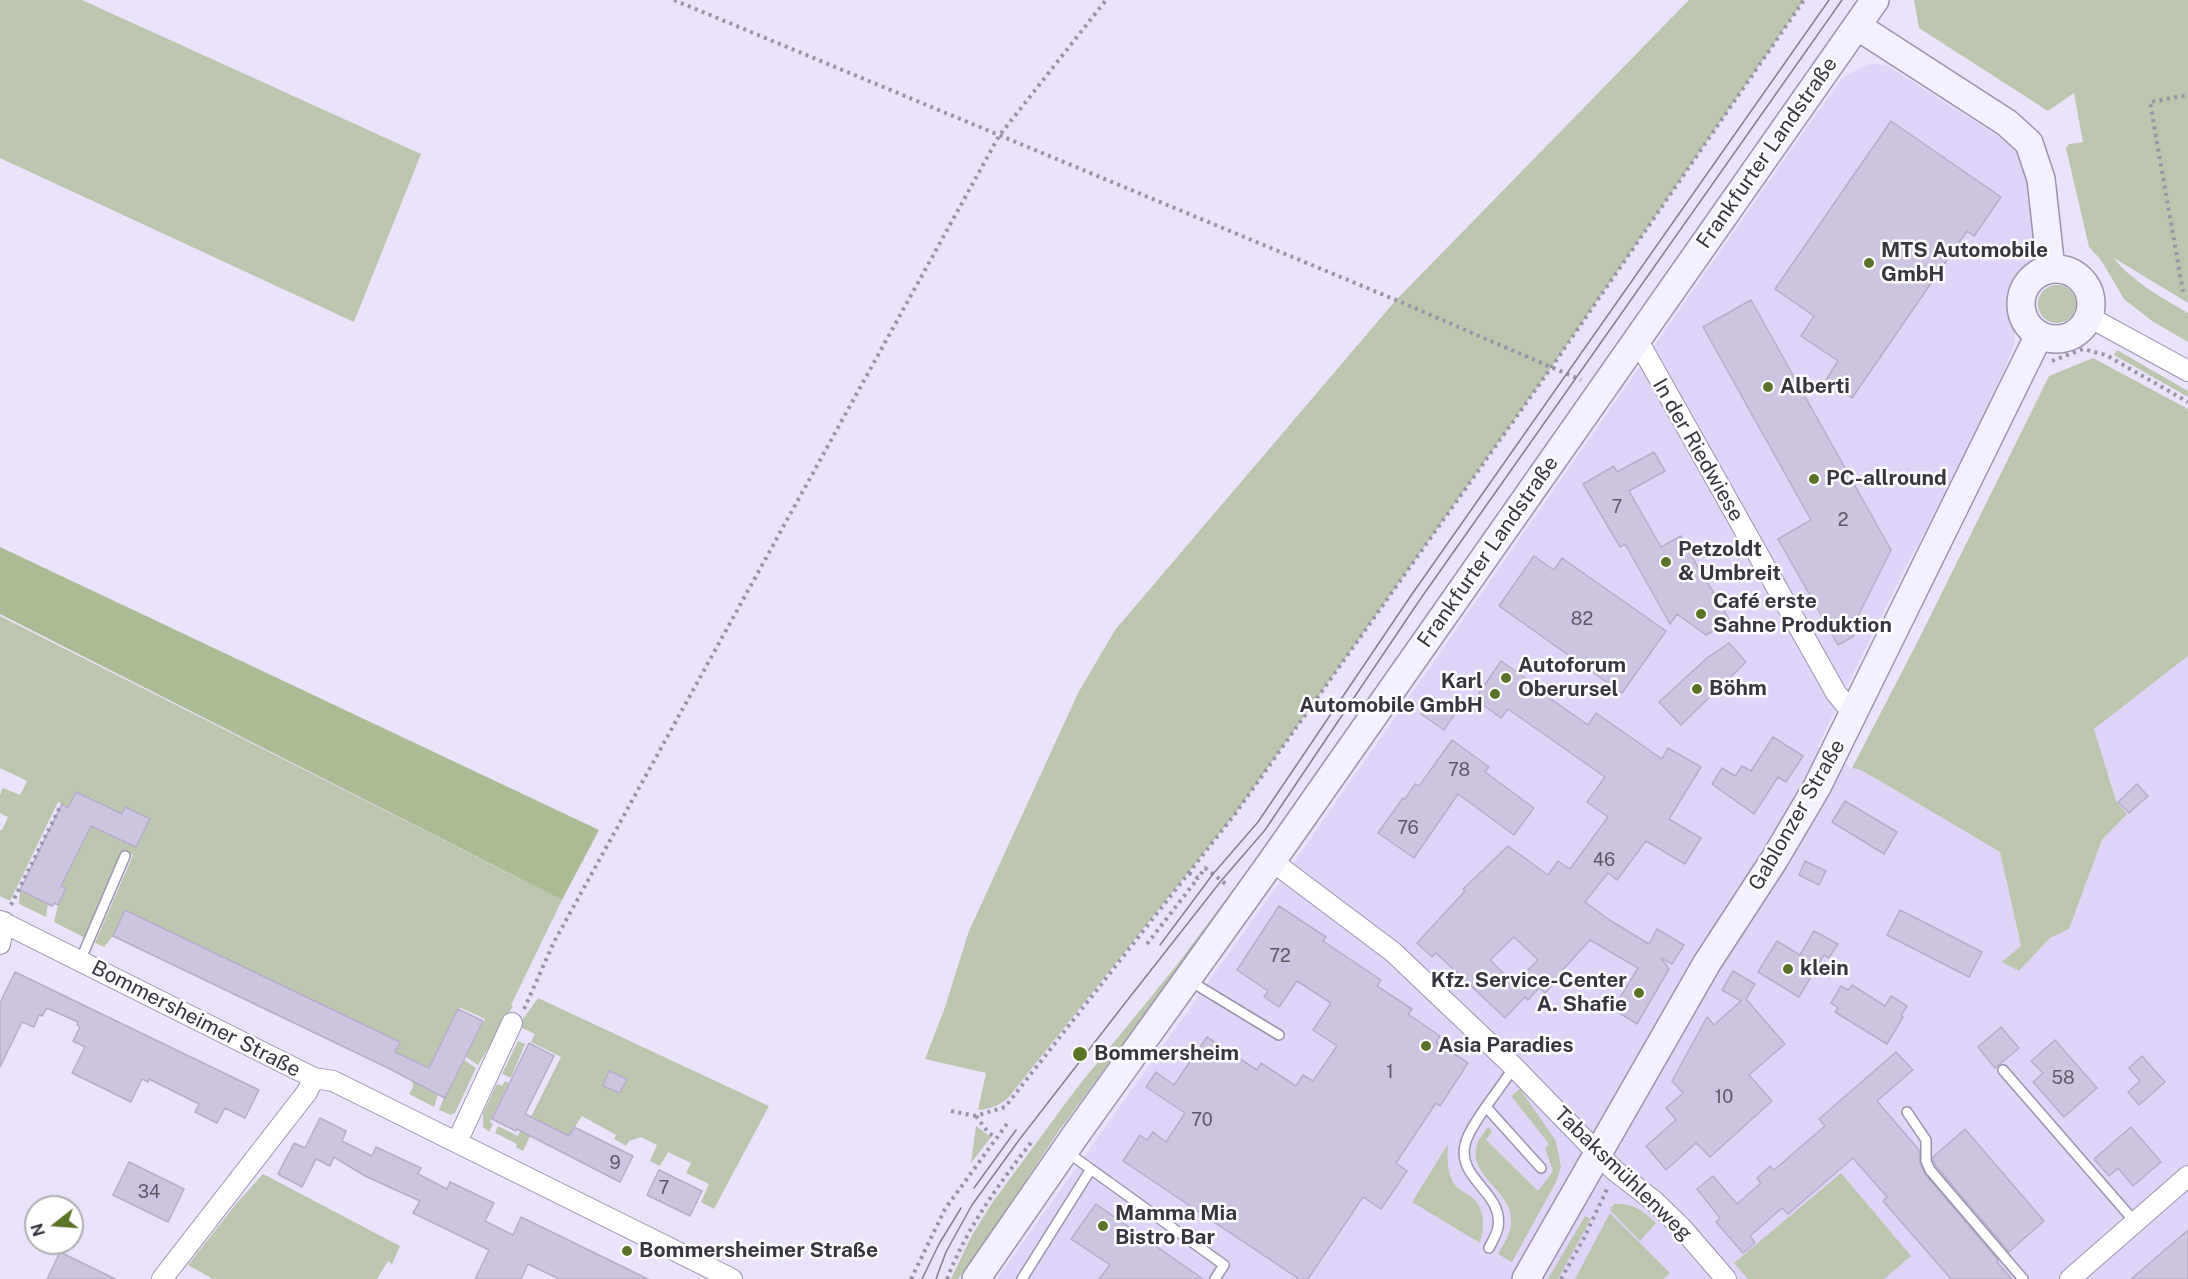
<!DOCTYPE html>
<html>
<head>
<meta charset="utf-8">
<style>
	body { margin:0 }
	#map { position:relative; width:2188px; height:1279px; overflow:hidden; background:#ebe3fb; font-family:"Public Sans",sans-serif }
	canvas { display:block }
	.north { position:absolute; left:24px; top:1195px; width:60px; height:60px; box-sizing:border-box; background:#fff; border:2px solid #afaeb3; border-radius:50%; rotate:253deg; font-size:16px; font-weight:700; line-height:24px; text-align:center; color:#383440 }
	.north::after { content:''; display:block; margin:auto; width:21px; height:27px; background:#5a7326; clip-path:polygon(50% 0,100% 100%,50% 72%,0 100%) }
</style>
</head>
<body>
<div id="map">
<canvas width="2188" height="1279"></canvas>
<div class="north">N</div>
</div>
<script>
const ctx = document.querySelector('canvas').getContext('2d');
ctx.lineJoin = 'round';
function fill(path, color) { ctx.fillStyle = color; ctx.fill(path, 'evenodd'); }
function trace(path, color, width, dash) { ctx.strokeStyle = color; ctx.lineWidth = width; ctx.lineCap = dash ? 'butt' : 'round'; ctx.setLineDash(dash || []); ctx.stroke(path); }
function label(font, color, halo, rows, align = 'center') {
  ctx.font = font + ' "Public Sans",sans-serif'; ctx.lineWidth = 5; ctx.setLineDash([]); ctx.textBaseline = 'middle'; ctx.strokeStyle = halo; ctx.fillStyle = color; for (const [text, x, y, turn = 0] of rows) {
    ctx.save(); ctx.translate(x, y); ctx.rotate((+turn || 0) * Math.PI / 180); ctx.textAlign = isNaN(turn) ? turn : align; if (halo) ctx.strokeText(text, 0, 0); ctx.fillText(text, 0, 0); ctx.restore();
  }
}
const built = new Path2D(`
	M1871,64l15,1 122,77 14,15 7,15 7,60 -5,29 -14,22 -3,14 2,33 -3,17 -8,21 -44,101 -54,95 -90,183 35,21 8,2 20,11 120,71 21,94 -2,25 31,-33 19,-9 33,-89 25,-26 -11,-13 -23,-72 95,-73v623h-1191l297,-417 506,-725 41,-57 13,-9z`);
const green = new Path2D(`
	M0,0h82l339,154 -67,168 -354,-164z
	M1689,0h115l-253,368 -316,446 -227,284c-10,8 -17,11 -30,12l8,-37 -61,-14 19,-49 25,-79 109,-238 37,-63 281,-330z
	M1914,0h274v303l-74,-45c18,24 49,40 74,55v29l-36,-21 -28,-22 -23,-39 -12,-13 -23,-99 3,-4 14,-2 -9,-49 -26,18 -129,-83z
	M2038 304a19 19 0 1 1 38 0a19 19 0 1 1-38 0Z
	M2117,350l71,41v6l-74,-42z
	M2093,358l95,51v247l-94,73 22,72 11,13 -25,26 -33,89 -19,9 -31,33 -17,-9 19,-16 -21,-94 -120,-71 -20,-11 -8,-2 68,-131 129,-261z
	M0,616l562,284 -51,105 2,1 -35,59 -13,-9 20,-37 -24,-11 -3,1 -38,76 18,10 -4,12 -25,-13 4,-7 -1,-7 8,-16 -25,-12 5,-10 -275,-132 -12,26 -9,11 -9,-4 38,-88 -9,-4 -37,88 -33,-17 4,-17 8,-16 -5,-3 33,-65 4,-18 -21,-11 -9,16 -10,-6 -48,99 -10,-5v-66h2l6,-13 -8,-4v-18l3,-7 17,7 7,-14 -27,-13z
	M1235,887l1,3 -178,242 -73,110 -27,37h-7l20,-42 21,-34 84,-114 100,-123z
	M20,890l28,13 -2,14 -27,-13z
	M538,998l231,108 -55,103 -13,-7 8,-18 -23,-11 5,-10 -23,-11 -8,14 -10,-5 7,-16 -16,-8 -12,4 -3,5 -12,-7 2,-4 -34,-19 -13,20 -38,-19 30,-60 -30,-15 4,-8 -17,-8z
	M518,1041l7,3 -14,34 -9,-4z
	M464,1060l12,8 -21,45 -4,2 -12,-5 5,-13z
	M505,1081l4,2 -19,39 3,2 -4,8 -6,-5v-14l14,-29 5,2z
	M1520,1089l36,52 5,26 -5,15 -44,80 -14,-8c5,-9 12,-19 13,-30 4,-34 -47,-48 -33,-82 2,-5 7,-10 10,-15l4,4 -6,9 52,51 15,-20 -8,-23 4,-4 -38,-48z
	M527,1116l10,5 -14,30 -7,-4 1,-3 -22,-11 3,-7 20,10z
	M976,1126l15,11 -20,26z
	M1448,1144c-1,13 -1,30 7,41 5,6 14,9 19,14 12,13 10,29 6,44l-68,-41z
	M1841,1173l70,83 -27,23h-136l-14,-16z
	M263,1174l137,72 -8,18 -4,-3 -11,18h-164l-25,-14 48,-61z
	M1614,1204c18,-1 29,6 42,19l-16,18 -30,-31z
	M1610,1213l60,60 -7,6h-88z
	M1585,1216l6,3 -33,60h-10z`);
const forest = new Path2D(`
	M0,547l599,283 -37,70 -562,-286z`);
const building = new Path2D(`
	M1891,121l110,76 -27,39 -7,-5 -115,167 -26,-18 12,-19 -37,-25 13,-20 -39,-27z
	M1751,300l140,250 -40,80 3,6 -16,9 -60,-106 33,-19 -108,-193z
	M1654,452l11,19 -36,20 32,56 20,-11 26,48 1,-1 22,38 -24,14 -29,-21 -7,10 -45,-80 -5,3 -37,-63 31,-18 3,6z
	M1534,556l20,14 8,-12 104,73 -44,62 -123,-87z
	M1729,643l17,19 -65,63 -22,-23 48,-44z
	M1501,661l27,19 -1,2 61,43 8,-12 66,46 6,-11 33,19 -32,52 32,19 -16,26 -39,-23 -29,39 -9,-7 -23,29 26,19 38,23 8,-15 27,16 -12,19 -11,-6 8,11 -32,55 -24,-15 25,-41 -48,-28 -31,34 2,2 -16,17 -6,-5 -11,12 -3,-3 -20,21 -69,-65 -4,4 -15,-14 48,-52 -2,-2 45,-43 40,29 10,-14 12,8 38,-52 -21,-15 18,-25 -97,-68 -7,9 -26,-19zM1514,937l24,23 -24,24 -24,-24z
	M1433,697l23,15 -12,18 -23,-16z
	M1773,737l30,19 -17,26 -8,-5 -24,37 -42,-30 10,-16 13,8 7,-10 9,5z
	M1452,740l37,27 -4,5 49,36 -20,27 -56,-41 -44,64 -36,-25 25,-35 2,1 10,-15 4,2z
	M2137,784l11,12 -19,17 -11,-11z
	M76,792l46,22 3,-7 25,12 -14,28 -45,-21 -30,60 5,2 -8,17 -4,-2 -2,3 -32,-16 42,-86 6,4z
	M1845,801l52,31 -13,22 -52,-32z
	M1805,861l21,10 -7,14 -20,-10z
	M1279,906l47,31 -3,4 58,39 -4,6 35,23 -4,5 32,22 -4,6 32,21 -28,43 -4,-3 -40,60 11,8 -26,38 -18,-12 -55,82h-9l-176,-118 17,-26 7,5 6,-8 13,10 19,-29 -39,-26 10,-15 18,13 33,-48 50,33 4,-7 35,23 7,-11 10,6 24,-35 -24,-16 18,-27 -34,-22 -18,26 -15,-10 4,-6 -31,-21z
	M125,910l275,132 -5,10 34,16 29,-59 25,12 -38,77 -57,-30 -275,-132z
	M1900,910l82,42 -13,25 -82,-42z
	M1814,931l24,13 -9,14 -5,-3 -25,42 -41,-25 19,-31 23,14z
	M1733,971l22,13 -9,15 39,45 -36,31 23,26 -62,56 -14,-14 -30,27 -20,-24 30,-26 -10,-12 17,-15 -11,-12 35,-64 7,8 27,-24 -19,-11z
	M15,972l244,118 -14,28 -20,-10 -8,15 -22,-11 4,-8 -50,-25 -1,3 -6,-3 -11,23 -59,-29 13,-26 -12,-6 7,-14 -3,-2 1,-3 -31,-14 -5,8 -3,-1 -5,12 -12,-5 -22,45v-64z
	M1852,985l33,21 6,-10 16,10 -6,10 2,1 -16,27 -52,-32 3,-4 -7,-5 10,-17 7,4z
	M2001,1027l18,21 -24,20 -17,-21z
	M2055,1040l42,48 -33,29 -31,-35 10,-9 -12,-12z
	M529,1043l25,13 -29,58 44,22 5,-9 59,29 -13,26 -103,-53 -1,2 -24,-12z
	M1896,1052l17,18 -36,31 42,49 1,13 5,11 73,86 -1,2 15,17h-61l-68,-78 4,-4 -34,-39 -65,56 -6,-6 -32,28 5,7 -12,10 -27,-31 4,-4 -23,-29 16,-13 24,28 24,-21 -4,-5 13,-12 4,4 51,-44 -6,-7z
	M2142,1056l23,26 -26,23 -11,-13 12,-11 -11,-13z
	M609,1071l18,8 -7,14 -17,-7z
	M320,1118l26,13 -4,10 30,15 4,-9 45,21 -3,6 29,15 3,-7 44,21 -9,18 28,14 8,-18 127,62h-89l-31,-15 -7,15h-46l14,-29 -76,-37 7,-12 -55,-25 -31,-19 -4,9 -14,-7 -14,28 -24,-13 16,-31 11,5z
	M2131,1127l30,35 -28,24 -15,-18 -9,8 -15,-17z
	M1965,1129l79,92 -35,31 -73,-86 -3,-6v-3z
	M129,1162l55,27 -16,33 -55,-27z
	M659,1170l43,21 -12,25 -43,-21z
	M1096,1204l107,75h-104l11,-14 -39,-26z
	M2188,1230v49h-57z
	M60,1252l55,27h-68z`);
const path = new Path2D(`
	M674,0l722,300 185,80
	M2183,292l-33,-190 38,-7
	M2052,361l31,-12 23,6 82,47
	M1189,873l9,5 7,-10 22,17
	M11,905l50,-100
	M1147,944l51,-66
	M524,1009l30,-67 445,-806 107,-136
	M951,1111l25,5 29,-9 230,-293 316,-446 253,-368
	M976,1116l12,16 8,6
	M911,1279l34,-70 64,-88
	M947,1279c20,-52 52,-95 86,-139
	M1561,1279l23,-41 23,-49`);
const service = new Path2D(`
	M80,961l45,-105
	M1190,981l89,54
	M2003,1070l132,152
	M1487,1108l54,60
	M1907,1112l19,28v21l4,9 93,109
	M1067,1152l157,113 -9,14
	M1489,1248c3,-6 8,-14 9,-21 6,-34 -41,-48 -33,-82 3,-18 38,-60 49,-78
	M1022,1279l69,-110`);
const minor = new Path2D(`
	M2089,317l99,54
	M1637,339l199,354 9,11 10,7
	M1272,861l121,91 121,115 100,103 40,31 28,27 44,51
	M0,921l314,157 19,3 399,198
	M0,944l4,-22
	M457,1142l55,-119
	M162,1279l145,-187 7,-14
	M2070,1279l118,-103`);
const secondary = new Path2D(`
	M1857,26l150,97 22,20 12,36 10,90
	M2021 304a35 35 0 1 1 70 0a35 35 0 1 1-70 0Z
	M976,1279l101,-146 195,-272 603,-861
	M1526,1279l181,-316 67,-103 43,-73 222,-452`);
const tram = new Path2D(`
	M1160,945l53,-71 45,-52 152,-225 419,-597
	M974,1188l42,-58
	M922,1279l17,-35 22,-36
	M936,1279l10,-27 26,-47 47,-65 103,-133 99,-126 44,-51 154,-229 423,-601`);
const markers = [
	[1869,263,6,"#5a7326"],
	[1768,387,6,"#5a7326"],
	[1814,479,6,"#5a7326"],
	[1666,562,6,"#5a7326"],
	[1701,614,6,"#5a7326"],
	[1506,678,6,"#5a7326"],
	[1697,689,6,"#5a7326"],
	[1495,694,6,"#5a7326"],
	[1788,969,6,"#5a7326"],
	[1639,993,6,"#5a7326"],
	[1426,1046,6,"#5a7326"],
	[1080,1054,8,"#5a7326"],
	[1103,1226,6,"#5a7326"],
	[627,1251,6,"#5a7326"]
];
const numberNames = [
	["7",1617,507],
	["2",1843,520],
	["82",1582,619],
	["78",1459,770],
	["76",1408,828],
	["46",1604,860],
	["72",1280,956],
	["1",1390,1072],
	["58",2063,1078],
	["10",1724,1097],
	["70",1202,1120],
	["9",615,1163],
	["7",664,1188],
	["34",149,1192]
];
const streetNames = [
	["Frankfurter Landstraße",1767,153,-55],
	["In der Riedwiese",1698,450,60],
	["Frankfurter Landstraße",1488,552,-55],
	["Gablonzer Straße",1797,815,-60],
	["Bommersheimer Straße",196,1019,27],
	["Tabaksmühlenweg",1623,1174,44]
];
const poiNames = [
	["MTS Automobile",1881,251],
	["GmbH",1881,275],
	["Alberti",1780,387],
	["PC-allround",1826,479],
	["Petzoldt",1678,550],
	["& Umbreit",1678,574],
	["Café erste",1713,602],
	["Sahne Produktion",1713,626],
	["Autoforum",1518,666],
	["Oberursel",1518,690],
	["Karl",1483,682,"right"],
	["Automobile GmbH",1483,706,"right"],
	["Böhm",1709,689],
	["klein",1800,969],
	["Kfz. Service-Center",1627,981,"right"],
	["A. Shafie",1627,1005,"right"],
	["Asia Paradies",1438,1046],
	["Bommersheim",1094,1054],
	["Mamma Mia",1115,1214],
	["Bistro Bar",1115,1238],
	["Bommersheimer Straße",639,1251]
];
fill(built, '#e0d5f9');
fill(green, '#bcc6ae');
fill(forest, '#abbb94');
fill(building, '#cdc4e1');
trace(building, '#b5adc9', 1.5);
trace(service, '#9b93ae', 12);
trace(minor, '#9b93ae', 22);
trace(secondary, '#9b93ae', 30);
trace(path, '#9993a6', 4, [3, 4.5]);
trace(service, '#fff', 9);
trace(minor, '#fff', 20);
trace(secondary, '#f4f0fe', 27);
trace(tram, '#857f90', 1.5);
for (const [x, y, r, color] of markers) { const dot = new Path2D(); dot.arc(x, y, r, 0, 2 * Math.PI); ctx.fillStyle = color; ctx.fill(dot); trace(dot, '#fff', 2); }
label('18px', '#5d5868', null, numberNames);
label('21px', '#383440', '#fff', streetNames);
label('bold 21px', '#383440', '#fff', poiNames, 'left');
</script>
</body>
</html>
